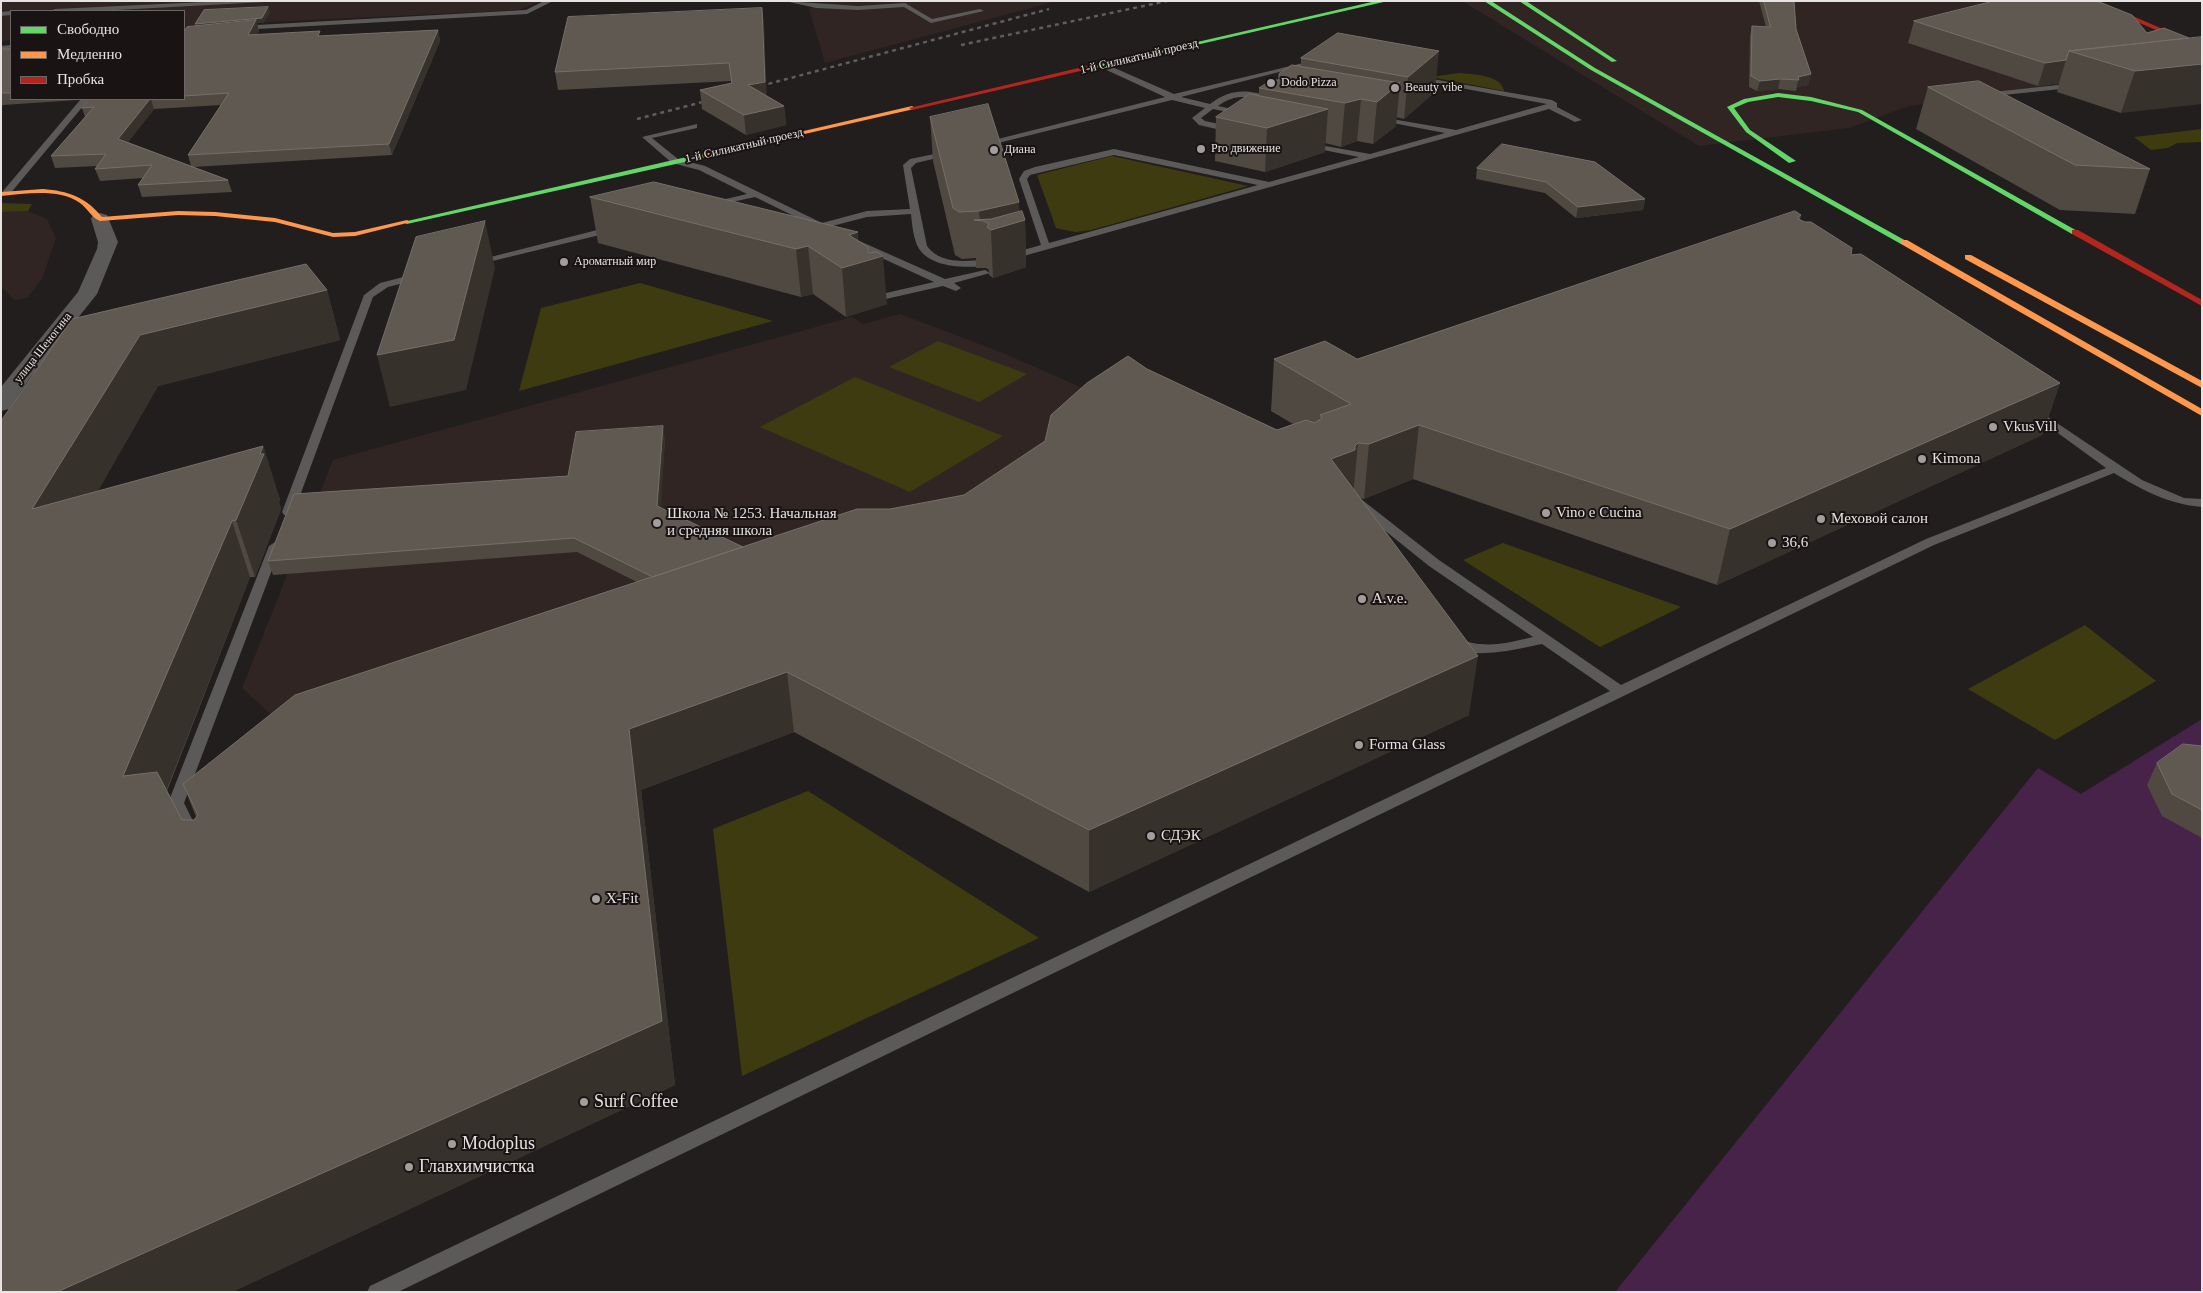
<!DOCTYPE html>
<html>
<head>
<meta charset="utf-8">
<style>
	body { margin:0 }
	#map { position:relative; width:2203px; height:1293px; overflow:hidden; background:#221e1d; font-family:Georgia,serif }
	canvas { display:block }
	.frame { position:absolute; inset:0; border:2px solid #e7e3e2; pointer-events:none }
	.legend { position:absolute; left:10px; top:10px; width:175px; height:90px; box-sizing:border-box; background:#191413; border:1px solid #6b6766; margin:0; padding:6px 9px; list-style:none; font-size:15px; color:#e7e3e2 }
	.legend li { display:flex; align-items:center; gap:10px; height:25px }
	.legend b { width:25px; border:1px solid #6b6766 }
</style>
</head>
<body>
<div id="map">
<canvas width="2203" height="1293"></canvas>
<div class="frame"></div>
<ul class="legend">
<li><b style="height:6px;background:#63d668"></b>Свободно</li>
<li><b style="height:6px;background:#ff974d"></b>Медленно</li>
<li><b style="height:6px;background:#b3261e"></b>Пробка</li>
</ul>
</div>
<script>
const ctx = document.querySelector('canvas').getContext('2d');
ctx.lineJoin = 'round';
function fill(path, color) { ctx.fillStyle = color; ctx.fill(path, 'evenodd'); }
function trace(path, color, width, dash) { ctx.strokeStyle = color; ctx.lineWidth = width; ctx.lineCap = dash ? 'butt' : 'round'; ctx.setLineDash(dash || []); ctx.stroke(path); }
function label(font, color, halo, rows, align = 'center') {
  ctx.font = font + ' Georgia,serif'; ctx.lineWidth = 4; ctx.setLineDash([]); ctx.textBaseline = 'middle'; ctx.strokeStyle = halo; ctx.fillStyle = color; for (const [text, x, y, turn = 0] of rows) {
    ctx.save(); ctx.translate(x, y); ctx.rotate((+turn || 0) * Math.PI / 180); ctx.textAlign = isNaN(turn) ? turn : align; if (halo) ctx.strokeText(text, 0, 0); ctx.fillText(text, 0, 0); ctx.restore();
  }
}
const built = new Path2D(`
	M1,1h539l-21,9 -250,12 -85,8v-19h-173v29l-10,1z
	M830,1h227l-232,62 -16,-54z
	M1462,1h602l138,71 -293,34 -60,22 -150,18z
	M28,211l19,8 9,19 -14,41 -15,19 -13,2 -13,-14v-74z
	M900,314l103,39 125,55 -75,61 -738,286 -73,-67 91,-228 519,-143 11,7z`);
const green = new Path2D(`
	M1459,73c13,1 43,2 45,18l-73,-14z
	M2202,129v13l-25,1 -9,5 -17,2 -17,-13z
	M1112,156l136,30 -157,44 -16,2 -19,-4 -19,-53z
	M1,203l31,1 -4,7 -27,1z
	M640,283l133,38 -254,70 22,-83z
	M938,341l89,33 -48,28 -90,-35z
	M855,377l148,59 -93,56 -150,-65z
	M1503,543l178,64 -81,40 -137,-87z
	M2085,625l71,56 -101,59 -87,-51z
	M808,791l231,147 -297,138 -29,-247z`);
const water = new Path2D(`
	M2202,719v573h-587l423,-524 43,26z`);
const lane = new Path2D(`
	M226,1h57l-185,10h-47l4,-2z
	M544,1h9l-26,13 -288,16 -4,-2 4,-2 287,-16z
	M785,1l73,5 47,-3 27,16 48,-10 4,2 -53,12 -27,-16 -46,3 -42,-2z
	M11,11v4l-10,1v-4z
	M11,45v4l-10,1v-4z
	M1103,63l71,31 129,-31 4,2 -126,32 29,7c22,-16 35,-14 61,-8v4h-3c-20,-3 -33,-7 -50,6l29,6v4l-34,-7 -12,9 4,3 32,7 1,2 -4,3 -35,-8 -7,-7 13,-10 -33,-8 -190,47 -4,-3 187,-47 -65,-30 -1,-2z
	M1415,76l137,24 5,3v4l25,13 -7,2 -26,-13 -554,155c-22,5 -67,6 -78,-19 -4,-10 -5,-21 -6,-31l-44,3 -58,15 -5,-3 8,-4 -57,-28 -46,10v-4l38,-9 -48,-24 -27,-7 -30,-26 55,-13v4l-45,10 26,21 27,7 117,57 45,-12 43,-2 -7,-44 7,-6 44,-9v4l-38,9 -5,5 16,78c21,30 85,7 114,-1l-22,-66 5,-8 11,-4 79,-18 155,33 90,-25 -56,-11v-4l67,12 75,-21 -68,-13 -4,-2 1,-2 82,14 91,-26 -129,-24h-3zM1114,155l144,30 -209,58 -22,-64 3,-4z
	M2077,83h3v4l-96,10 -4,-2 4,-2z
	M81,99h8l-80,96h-6v-4z
	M613,226l3,1v4l-140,34 -5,-3z
	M849,239h6l90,40 40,-9 5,3 -36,10 7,5 -5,3 -13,-5 -66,15 -5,-3 1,-2 61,-14 -85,-39z
	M419,273l5,3 -1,2 -35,9 -15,10 -79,215 -2,3h-8l-2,-3 82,-217 16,-12z
	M2033,407l109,73 42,18 18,1v8c-34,-3 -60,-17 -88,-34l-180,72 -1536,747h-31l3,-6 1240,-595 -68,-47c-21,4 -76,19 -92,-1l2,-3c9,-2 18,4 28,4 18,2 36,-3 53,-7l-104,-71 -76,-61 -2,-3 2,-3h8l78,61 182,125 305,-146 180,-71 -77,-56v-4z
	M275,542l6,4 -97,257 16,32 -2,4h-12l-18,-36 101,-257z`);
const street = new Path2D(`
	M100,213l7,2 11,27 -21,52 -67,84 -21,31 -8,2v-24l77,-95 19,-43 1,-7 -7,-23 2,-4z`);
const fast = new Path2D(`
	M1376,1h12l-301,69 -3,-2z
	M1484,1h7l104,67 313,174 -7,2 -310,-174z
	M1519,1h7l91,60 -5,1z
	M1778,93l33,4 51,13 217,122 -7,2 -214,-122 -47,-11 -33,-4 -30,5 -14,6 16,22 46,31 -7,2 -43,-31 -19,-25 17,-8z
	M704,153h3v4l-300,67 -4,-2z`);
const slow = new Path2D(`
	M912,106l3,2 -1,1 -210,48 -4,-2z
	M43,189c25,2 43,8 59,28l76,-6 37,1 60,6 58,15 22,-1 52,-12 4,2 -56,14 -22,1 -58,-15 -60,-6 -37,-1 -78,6c-8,-3 -13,-13 -20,-18 -22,-15 -54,-9 -79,-7v-4z
	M1901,240h6l295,169v7l-301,-172z
	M1965,255h6l231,126v7l-237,-129z`);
const jam = new Path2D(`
	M2089,1h9l104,45v4z
	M1087,66l2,1v2l-177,41 -3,-2z
	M2072,230h6l124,70v6l-130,-72z`);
const rail = new Path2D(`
	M961,45l206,-44
	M753,88l296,-79
	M637,119l77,-20`);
const wall = new Path2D(`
	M1759,1h35l2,28 15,45 -3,11 -11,2 -1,4 -18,-2 -21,2 -8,-4 1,-51 2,-10 14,1z
	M2101,1v2l46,30 17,-5 -43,85 -64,-21 2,-9 -21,3 -130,-43 6,-22z
	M762,8l2,17 2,71 18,10 2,19 -40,10 -44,-26 -2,-19 31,-7v-2l-173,9 -3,-18z
	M270,12l-7,11h-6l2,8 -2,3 64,2 117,-6 2,11 -48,114 -199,12 35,13 4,12 -90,5 -4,-12 5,-7 -43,3 -5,-12 2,-3 -42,2 -4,-12 34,-39 -3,-9 8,-9h94v-67l11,-6zM221,105l-33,50 3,11 -63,-24 26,-33z
	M1338,33l97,59 -31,27 -8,-2v9l-23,18 -16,-3 -16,6 -16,-4v9l-60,20 -50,-11 1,-44 43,-21v-8l19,-8 23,-14v-8z
	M1,49h10v50h68l-2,1 -74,5 -2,2z
	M1928,87l222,82 -15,45 -75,-4 -144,-81z
	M930,117l89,95 6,8 1,47 -33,11 -4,-3v-5l-3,-2h-10v-10l-14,1 -7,-4 -22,-94z
	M1477,168l168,31 -2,11 -67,8 -31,-25 -69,-14z
	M590,197l268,35v9l11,12 18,51 -41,13 -33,-23 -12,3 -203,-54z
	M1801,215l-1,5 51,35 209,128 -18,52 -325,150 -304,-106 -49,20 -4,-1 109,217 -380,177 -295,-160 -153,58 34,295 -443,207 -231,-871 326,-131 13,50 -182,46 -61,106 166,-46 17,54 -1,2 2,7 -26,68h-5l-83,214 15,29h12l2,-3 -13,-33 454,-202 -60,-30 -304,23 -5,-14 300,-85 97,-37 -5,69 83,39 147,-38 74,-14 81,-54 102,-72 130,61 16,-6 -22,-13 3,-52h83z
	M2202,746v92l-40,-22 -15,-31 10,-22z`);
const shadedWall = new Path2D(`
	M268,7l2,5 -7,11h-6l2,8 -8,14 -55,-16 -1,-5z
	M762,8l2,17 3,76 -19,-16z
	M438,30l2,11 -48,114 -3,-11z
	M1439,51l-4,41 -31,27 4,-42z
	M2066,60l-7,23 -21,3 7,-23z
	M2202,64v40l-81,9 14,-42z
	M1811,74l-3,11 -11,2 1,-10z
	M1780,79l-2,10 -21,2 3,-10z
	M1400,83l-4,43 -23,18 4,-42z
	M150,99h1l3,10 -32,41 -4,-11z
	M1361,99l-4,42 -16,6 4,-44z
	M784,106l2,19 -40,10 -2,-20z
	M1328,109l-3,43 -60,20 2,-44z
	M1645,199l-2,11 -67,8 2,-11z
	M1019,202l1,19 5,-1 1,47 -33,11 -2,-48 -2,-6 -5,-3h-4l-1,-10z
	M485,221l10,47 -29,122 -76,17 -13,-52z
	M858,232l2,31 8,-16 1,13 14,-4 4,48 -41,13 -4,-49 7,-33z
	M808,246l5,48 -12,3 -5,-48z
	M327,290l13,50 -182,46 -103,180 -23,-57 108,-174z
	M2060,383l-18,52 -325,150 13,-56z
	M1419,425l-6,54 -49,20 5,-55z
	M663,426l2,13 -5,81 -3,-14z
	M1358,443l-5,54 -22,-38 24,-13z
	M263,446l17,54 -1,2 2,7 -26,68 -19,-57z
	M232,521l18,56 -102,260 -25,-61z
	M1478,656l-9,59 -380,177v-62z
	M787,672l7,60 -153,58 34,295 -443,207h-175l572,-563z`);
const building = new Path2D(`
	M1764,1h30l2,28 15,45 -13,3 1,3 -19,-1 -20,2 -9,-5 1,-50 18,1z
	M1994,1h103l35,14 15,18 17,-5 25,10 -120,13 -3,9 -21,3 -131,-42z
	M268,7l-6,11 -67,6 9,-14z
	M762,8l3,74 -17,3 36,21 -40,9 -44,-25 32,-7 -3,-20 -174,9 13,-55z
	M256,20l-8,15 72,-4 -2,5 120,-6 -49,114 -201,11 41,-62 -45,3v-64l3,-5z
	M1338,33l101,18 -31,26 -107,-19z
	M2202,37v27l-67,7 -66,-20z
	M1,49h10v44h-10z
	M1292,65l108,18 -23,19 -16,-3 -16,4 -86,-15 12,-8h8v-6z
	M1979,81l171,88 -75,-4 -147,-78z
	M1250,94l78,15 -61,19 -51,-11z
	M90,99h60l-32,40 110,41 -90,5 14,-20 -57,4 11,-15 -55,2 43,-49 -12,1z
	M988,104l31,98 -40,9 -20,1 -6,-4 -23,-91z
	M1502,144l93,18 50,37 -67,8 -32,-25 -69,-14z
	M654,182l204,50 -9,3 19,12v6l9,-1 6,4 -41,12 -34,-22 -12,3 -206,-52z
	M1022,211l3,9 -34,10 -4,-3 2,-3 -5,-3 -10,-1 17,-1z
	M1795,211l6,4 -3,2v2l7,3h6l41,26 -1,7 10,-1 199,129 -330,146 -311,-104 -50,19 -11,-1 -3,3v4l-24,9 147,197 -389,174 -302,-158 -158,57 33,292 -605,271h-56v-871l71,-102 234,-55 21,26 -187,45 -108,174 231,-63 -3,8h4l-28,66 -4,1 -109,255 34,-4 25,48h12l4,-5 -15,-31 112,-89 562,-186h33l74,-14 81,-54 6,-26 36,-32 41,-27 19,13 130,61 29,-10 9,3 7,-5 -2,-3 31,-11 -77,-45 51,-18 32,18z
	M485,221l-31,119 -77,15 39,-118z
	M663,426l-6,80 86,41 -90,30 -79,-39 -306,23 26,-67 274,-18 8,-44z
	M2183,744l19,2v64l-30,-16 -15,-31z`);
const markers = [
	[1271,83,5,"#a29e9d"],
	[1395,88,5,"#a29e9d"],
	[1201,149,5,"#a29e9d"],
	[994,150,5,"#a29e9d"],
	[564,262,5,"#a29e9d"],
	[1993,427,5,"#a29e9d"],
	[1922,459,5,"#a29e9d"],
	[1546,513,5,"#a29e9d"],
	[1821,519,5,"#a29e9d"],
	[657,523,5,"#a29e9d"],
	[1772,543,5,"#a29e9d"],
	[1362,599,5,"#a29e9d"],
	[1359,745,5,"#a29e9d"],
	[1151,836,5,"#a29e9d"],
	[596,899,5,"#a29e9d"],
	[584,1102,5,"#a29e9d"],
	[452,1144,5,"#a29e9d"],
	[409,1167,5,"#a29e9d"]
];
const farStreetnames = [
	["1-й Силикатный проезд",1139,57,-13],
	["1-й Силикатный проезд",744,146,-13],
	["улица Шеногина",43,348,-52]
];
const farPoinames = [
	["Dodo Pizza",1281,83],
	["Beauty vibe",1405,88],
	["Pro движение",1211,149],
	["Диана",1004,150],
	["Ароматный мир",574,262]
];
const poiNames = [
	["VkusVill",2003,427],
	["Kimona",1932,459],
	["Vino e Cucina",1556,513],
	["Школа № 1253. Начальная",667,514],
	["и средняя школа",667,531],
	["Меховой салон",1831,519],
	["36,6",1782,543],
	["A.v.e.",1372,599],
	["Forma Glass",1369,745],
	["СДЭК",1161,836],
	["X-Fit",606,899]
];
const nearPoinames = [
	["Surf Coffee",594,1102],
	["Modoplus",462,1144],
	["Главхимчистка",419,1167]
];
fill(built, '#302523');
fill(green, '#3f3b10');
fill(water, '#472349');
fill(lane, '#5b5a59');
fill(street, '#5b5a59');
fill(fast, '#63d668');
fill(slow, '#ff974d');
fill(jam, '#b3261e');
trace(rail, '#5f5d5d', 2.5, [4, 4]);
fill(wall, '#4f4941');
fill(shadedWall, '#36312b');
fill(building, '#605952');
trace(building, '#756f69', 1);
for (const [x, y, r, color] of markers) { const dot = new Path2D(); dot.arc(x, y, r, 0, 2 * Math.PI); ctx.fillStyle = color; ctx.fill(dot); trace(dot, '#191413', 2); }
label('12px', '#e7e3e2', '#191413', farStreetnames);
label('12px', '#e7e3e2', '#191413', farPoinames, 'left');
label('15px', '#e7e3e2', '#191413', poiNames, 'left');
label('18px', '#e7e3e2', '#191413', nearPoinames, 'left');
</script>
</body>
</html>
